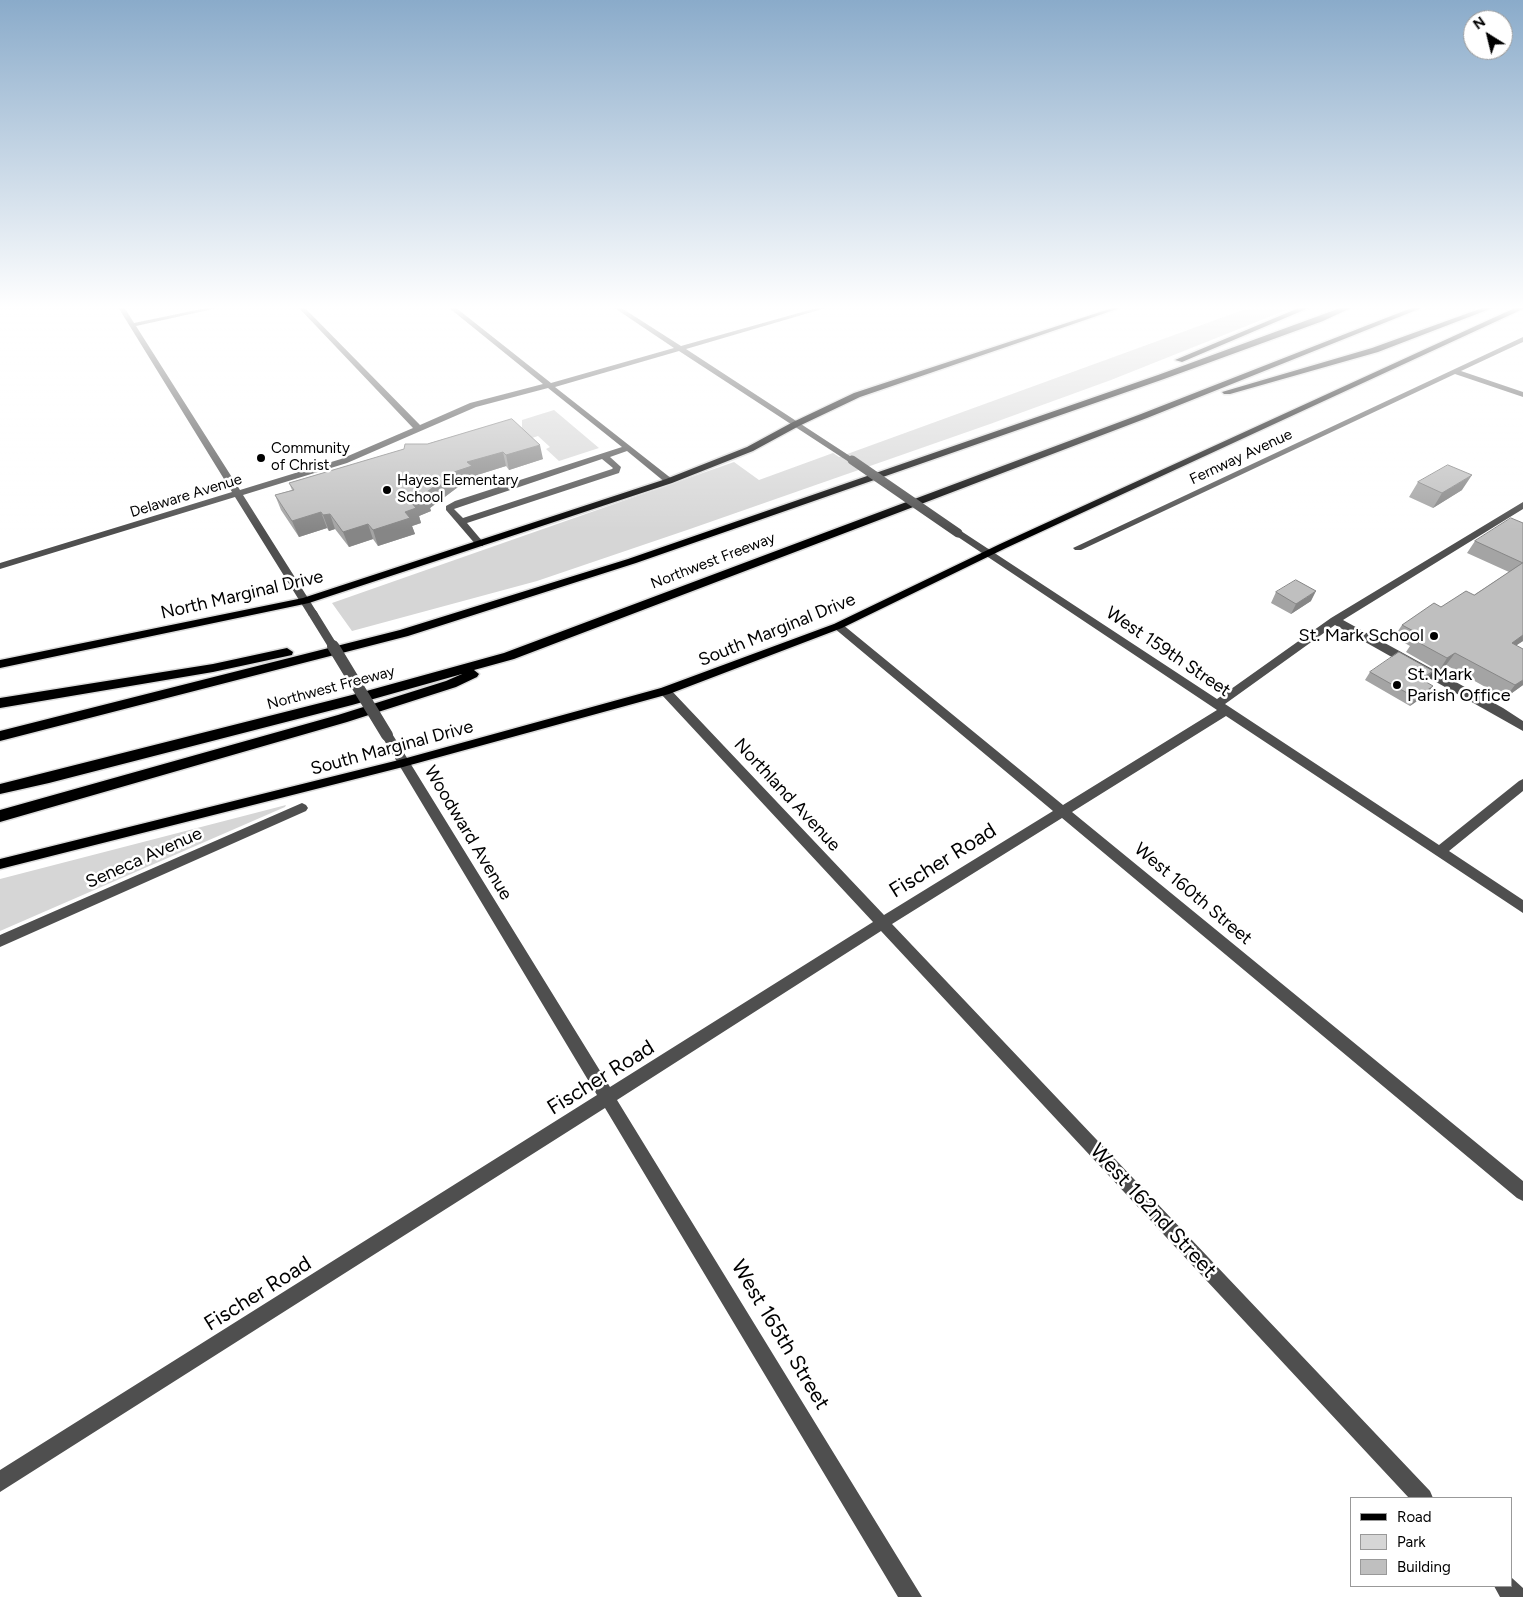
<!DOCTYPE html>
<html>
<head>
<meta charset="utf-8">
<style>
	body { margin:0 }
	#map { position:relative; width:1523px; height:1597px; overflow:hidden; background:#fff; font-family:Figtree,sans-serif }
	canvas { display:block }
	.legend { position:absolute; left:1350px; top:1497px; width:162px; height:90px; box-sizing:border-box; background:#fff; border:1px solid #999; margin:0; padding:6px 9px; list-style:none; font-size:15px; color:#000 }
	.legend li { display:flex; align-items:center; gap:10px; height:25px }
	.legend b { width:25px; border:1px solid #999 }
	.north { position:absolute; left:1463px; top:10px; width:50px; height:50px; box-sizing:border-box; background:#fff; border:1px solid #999; border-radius:50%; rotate:324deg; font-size:14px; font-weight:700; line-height:20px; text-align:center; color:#000 }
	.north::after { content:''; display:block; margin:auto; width:18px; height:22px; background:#000; clip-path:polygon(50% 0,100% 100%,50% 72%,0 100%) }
</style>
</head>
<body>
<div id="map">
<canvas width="1523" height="1597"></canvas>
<ul class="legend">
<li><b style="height:6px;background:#000"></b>Road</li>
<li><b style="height:14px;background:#d6d6d6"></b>Park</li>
<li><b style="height:14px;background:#bfbfbf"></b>Building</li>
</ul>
<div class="north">N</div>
</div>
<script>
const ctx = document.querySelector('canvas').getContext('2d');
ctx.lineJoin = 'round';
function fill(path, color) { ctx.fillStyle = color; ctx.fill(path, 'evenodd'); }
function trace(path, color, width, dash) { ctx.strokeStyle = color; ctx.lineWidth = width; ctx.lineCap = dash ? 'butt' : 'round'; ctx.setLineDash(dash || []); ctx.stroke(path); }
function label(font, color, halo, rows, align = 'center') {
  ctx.font = font + ' Figtree,sans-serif'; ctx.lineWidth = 5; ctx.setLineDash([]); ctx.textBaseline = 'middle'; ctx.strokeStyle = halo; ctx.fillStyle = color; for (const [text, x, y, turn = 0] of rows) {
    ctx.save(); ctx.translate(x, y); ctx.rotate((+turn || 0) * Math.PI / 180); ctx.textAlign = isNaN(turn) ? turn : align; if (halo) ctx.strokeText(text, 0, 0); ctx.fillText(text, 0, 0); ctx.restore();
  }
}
const green = new Path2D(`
	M1251,307h43l-183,73 -121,44 -300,105 -153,52 -185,50 -20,-28 402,-141 25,18 74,-27 6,4z
	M554,410l45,38 -40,13 -13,-12 4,-2 -12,-11 -6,2 -10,-10v-8z
	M286,805l-1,2 -285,124v-52z`);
const minor = new Path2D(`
	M118,307h6l10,16 77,-16h11l-86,19 104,164 101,-31 72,-31 -115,-121h6l116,118 50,-22 73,-19 -95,-77h7l96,76 123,-35 -61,-41h7l61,39 139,-39h9l-143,42 170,111 -7,2 -170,-111 -124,36 117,92v4h-6l-39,-32 -17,6 11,10 -2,6 -152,50 16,19v4h-6l-31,-36v-4l9,-5 167,-54 -74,-59 -72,19 -129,56 -104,32 75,119 -1,2h-8l-74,-119 -235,72v-6l232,-71zM602,459l11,9 -1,1 -149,49 -9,-9z
	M1523,337v5l-62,29 62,21v5l-68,-23 -374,176h-6l-2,-2z
	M1523,502v7l-180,111 160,88 20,13v10l-188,-106 -110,79 214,141 80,-64 4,-2v12l-74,60 74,49v13l-297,-197 -154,96 451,369v20l-6,-3 -455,-380 -170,106 538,567 3,7h-24l-528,-567 -264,169 305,497h-24l-293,-489 -605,384v-22l597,-375 -216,-360 2,-3h8l219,355 263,-165 -212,-228 -2,-3 2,-3h8l215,227 169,-104 -219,-183 -1,-2 1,-2h8l221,181 154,-95 -262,-175v-4h6l256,168 114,-81z
	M302,803l4,2 2,3 -2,3 -306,136v-12z
	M1512,1578l11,10v9h-23l-6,-11h18z`);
const major = new Path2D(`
	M1115,307h8l-263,90 -61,29 -46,25 -81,32 -363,120 -309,65v-8l303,-62 363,-119 81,-32 46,-25 61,-29z
	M1517,307h6v2l-517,239 -164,80 -173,66 -266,73 -403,102v-10l403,-100 258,-71 173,-64 166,-80z`);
const highway = new Path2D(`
	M1301,307h10l-129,55 -7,-2z
	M1343,307h10l-30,14 -159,58 -528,184 -228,73 -408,105v-10l400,-101 228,-71 530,-184z
	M1414,307h10l-277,111 -633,241 -40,11 5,4 -2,3 -21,10 -109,35 -347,100v-12l338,-95 108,-34 16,-7 -110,31 -303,78 -49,11v-10l352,-89 152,-42 637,-239z
	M1485,307h10l-117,45 -148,42h-6l-2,-2 150,-44z
	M287,648l6,4 -1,3 -79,17 -213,36v-10l213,-34z`);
const minorBridgeFar1 = new Path2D(`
	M852,460l106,73
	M313,614l21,34`);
const minorBridge = new Path2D(`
	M333,646l54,89`);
const wall = new Path2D(`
	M512,419l31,40 -34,11 -3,-4 -32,10 1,5 -17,6 -28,21 1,3 -12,5 2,7 -9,3 3,8 -37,12 -5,-7 -24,8 -14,-18 -6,2 -2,-3 -28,9 -18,-27 -6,-15 17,-5 -3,-7 115,-34 23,-5z
	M1418,482l44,8 -29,18 -24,-11z
	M1523,523v118l-7,4 7,40 -18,13 -59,-33 -7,6 -33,-19 4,-6 -16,-9 8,-12 39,-18 33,-12 35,-23 -42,-19 8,-12z
	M1276,592l35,9 -20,13 -20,-11z
	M1370,672l57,7 -3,2 3,13 -17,12 -45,-26z`);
const shadedWall = new Path2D(`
	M540,445l3,14 -34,11 -3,-15z
	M503,452l3,14 -32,10 1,5 -17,6 -28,21 1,3 -12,5 2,7 -9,3 3,8 -37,12 -5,-16 32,-18 6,-10 56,-40z
	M1472,475l-10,15 -29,18 9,-15z
	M321,512l6,16 -28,9 -7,-16z
	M330,514l5,15 -6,2 -6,-16z
	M368,524l5,15 -24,8 -6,-15z
	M1316,591l-5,10 -20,13 5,-10z
	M1523,635v6l-21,14 10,-12z
	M1455,653l-9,12 -7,6 8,-13z
	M1433,671l-6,8 -12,9 6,-9z
	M1523,680v5l-18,13 10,-13z
	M1433,686l-6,8 -17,12 6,-8z`);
const building = new Path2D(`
	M512,419l28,26 -34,10 -3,-3 -36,10 5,4 -18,6 -30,22 3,2 -16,6 5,6 -11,4 5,6 -37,12 -5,-6 -25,8 -13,-18 -7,1 -2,-3 -29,9 -17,-26 19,-5 -5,-7 115,-34 1,-5h22z
	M1448,465l24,10 -30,18 -24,-11z
	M1511,518l12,5v40l-48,-22z
	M1523,563v72l-11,8 11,6v31l-8,5 -60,-32 -8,5 -33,-18 7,-5 -19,-10 32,-22 7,4 25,-16 8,4z
	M1296,580l20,11 -20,13 -20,-12z
	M1399,652l34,19 -12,8 12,7 -17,12 -46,-26z`);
const markers = [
	[261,458,5,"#000"],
	[387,490,5,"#000"],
	[1434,636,5,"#000"],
	[1397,685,5,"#000"]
];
const farPoinames = [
	["Community",271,449],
	["of Christ",271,466],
	["Hayes Elementary",397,481],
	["School",397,498]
];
const farStreetnames = [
	["Fernway Avenue",1241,457,-25],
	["Delaware Avenue",186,496,-17],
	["Northwest Freeway",713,561,-21],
	["Northwest Freeway",331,688,-15]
];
const streetNames = [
	["North Marginal Drive",242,595,-13],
	["South Marginal Drive",777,630,-22],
	["West 159th Street",1168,652,34],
	["South Marginal Drive",392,748,-15],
	["Northland Avenue",787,795,47],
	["Woodward Avenue",468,833,59],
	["Seneca Avenue",144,858,-24],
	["West 160th Street",1193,894,40]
];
const poiNames = [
	["St. Mark School",1424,636],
	["St. Mark",1407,675,"left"],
	["Parish Office",1407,696,"left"]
];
const nearStreetnames = [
	["Fischer Road",943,861,-32],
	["Fischer Road",601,1078,-32],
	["West 162nd Street",1153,1211,47],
	["Fischer Road",258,1294,-32],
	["West 165th Street",780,1335,59]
];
fill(green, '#d6d6d6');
trace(major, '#dbdbdb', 3);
trace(highway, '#dbdbdb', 3);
fill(minor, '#4f4f4f');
fill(major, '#000');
fill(highway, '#000');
trace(minorBridgeFar1, '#4f4f4f', 9);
trace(minorBridge, '#4f4f4f', 12);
fill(wall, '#a4a4a4');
fill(shadedWall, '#868686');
fill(building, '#bfbfbf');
trace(building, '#868686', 1);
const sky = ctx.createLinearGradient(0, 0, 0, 530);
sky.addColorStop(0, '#8aabca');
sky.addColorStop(0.58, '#fff');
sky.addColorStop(1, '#ffffff00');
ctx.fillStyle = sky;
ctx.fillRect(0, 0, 1523, 530);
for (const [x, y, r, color] of markers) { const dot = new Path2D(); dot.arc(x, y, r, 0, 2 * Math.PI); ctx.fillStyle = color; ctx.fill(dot); trace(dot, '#fff', 2); }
label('15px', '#000', '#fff', farPoinames, 'left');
label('15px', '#000', '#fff', farStreetnames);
label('18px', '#000', '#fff', streetNames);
label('18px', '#000', '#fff', poiNames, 'right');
label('21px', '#000', '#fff', nearStreetnames);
</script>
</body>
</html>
